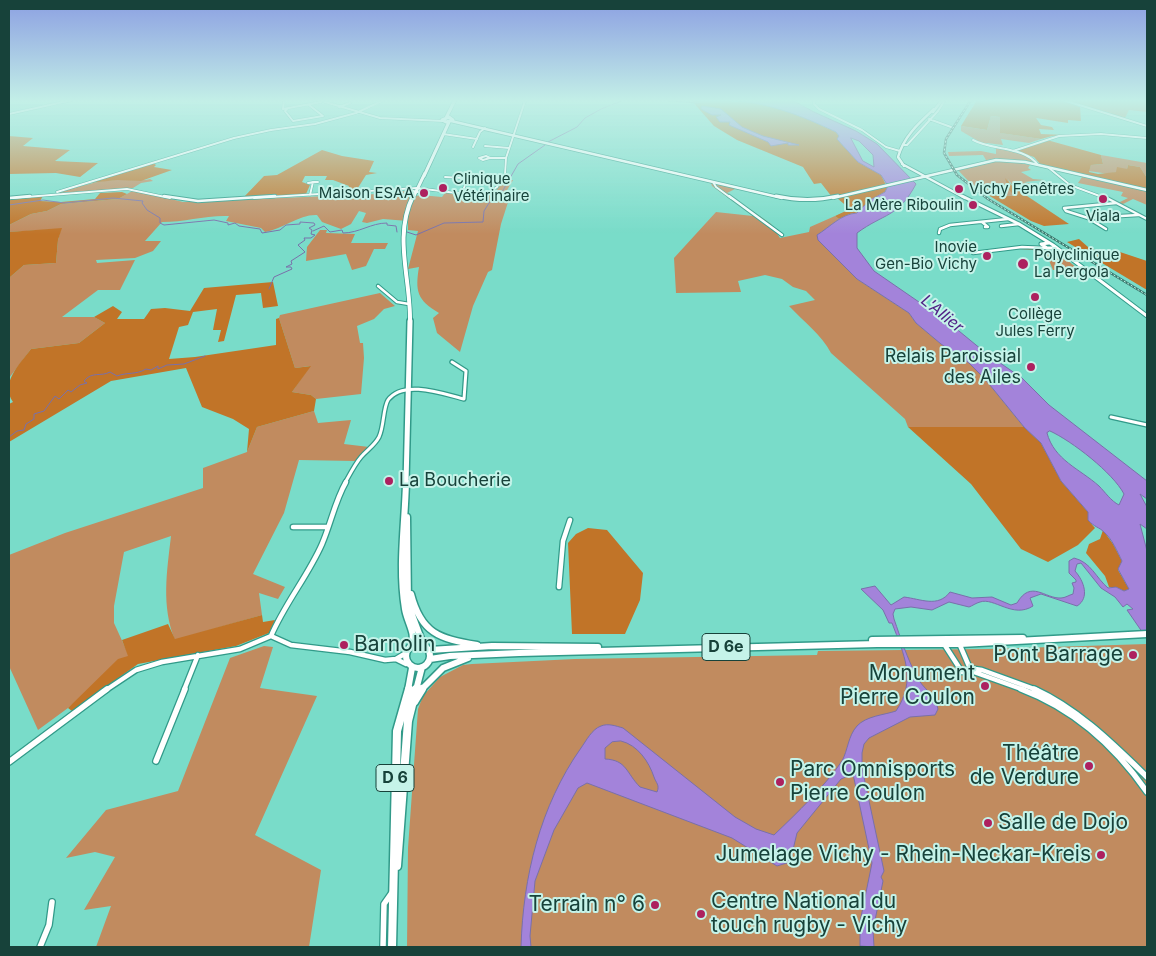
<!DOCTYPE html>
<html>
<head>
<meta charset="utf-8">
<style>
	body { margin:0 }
	#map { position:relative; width:1156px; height:956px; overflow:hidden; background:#79dcc9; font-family:Inter,sans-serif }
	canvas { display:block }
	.frame { position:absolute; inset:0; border:10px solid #17423a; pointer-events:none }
</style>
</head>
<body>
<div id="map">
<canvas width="1156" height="956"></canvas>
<div class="frame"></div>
</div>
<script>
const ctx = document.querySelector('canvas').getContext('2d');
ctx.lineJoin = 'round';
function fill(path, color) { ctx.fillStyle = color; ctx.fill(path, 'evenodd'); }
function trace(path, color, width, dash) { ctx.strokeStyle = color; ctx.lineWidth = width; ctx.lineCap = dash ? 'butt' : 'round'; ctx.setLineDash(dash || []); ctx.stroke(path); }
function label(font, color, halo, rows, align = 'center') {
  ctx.font = font + ' Inter,sans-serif'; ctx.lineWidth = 4; ctx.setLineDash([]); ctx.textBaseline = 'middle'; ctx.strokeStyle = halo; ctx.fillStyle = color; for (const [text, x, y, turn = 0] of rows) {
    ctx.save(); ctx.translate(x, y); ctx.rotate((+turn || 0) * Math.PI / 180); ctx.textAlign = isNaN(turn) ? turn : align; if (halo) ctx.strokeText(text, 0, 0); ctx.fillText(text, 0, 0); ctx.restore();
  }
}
const green = new Path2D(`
	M1062,100h85v12l-18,-2 -4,8z
	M991,116l9,1 1,16 40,6 -12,4 -28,-4 2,6 -16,-2 -2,2 -24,-14v-5l26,4z
	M996,148c14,3 30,4 39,16l-25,-5 -24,1 -3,-5 -34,1 -1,-4 33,-1 15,3z
	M1101,155l46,8v15l-7,-11 -12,-2 -1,4 -18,5 -20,-3 2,-6 12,-1z
	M995,161h17l18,4 -2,3 3,2 -10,2 12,7 11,1 -20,2 26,7 -18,3 -17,-3 -7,-10 7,17c-31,-1 -35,-2 -57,-26z
	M1082,177l65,14v14l-14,-6 -12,6 -3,-2 10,-5 -7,-2 2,-4 -45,-9z
	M150,179l3,2 -12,2 -8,5 -75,5c19,-6 37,-12 57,-13 12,-1 23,2 35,-1z
	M504,180h9l-7,12 5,1 -10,31 -9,46 -4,2 -15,34 -13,46 -23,-19 -4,-15 6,-5c-22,-13 -24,-22 -20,-46l-11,2 10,-38 -10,-1v-9l-25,-2 -16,4 -5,-1 4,-9 -7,-2 -8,13 -10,5 -19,-7 -5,-7c-17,-1 -35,14 -52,17l-4,-4 -35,-7 3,-5c-23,-1 -44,6 -67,6l-17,19h16l-8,10 -18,7 -39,2 1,3 38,-3 -15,30h-22l-36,27h32l11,6 -26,20 -48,6 -22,29v-100l15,-13 32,-2 2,-23 3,-11 -52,3v-7l22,-11 16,-3 14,-7 57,-5 16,-9 49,12 195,-8 27,-3 3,1 1,6 11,-3 22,2 3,-4 42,1 8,-2z
	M717,182l22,5 -12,6 44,31 9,14 29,-6 1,-5 25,-11 4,3 -5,5 -17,11 40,44 52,34 7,10 25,21 28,19 16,16 39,48h-116l-3,-8 -74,-66c-9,-18 -28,-32 -42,-47l26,-6 -9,-9 -13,-4 -11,-8 -17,-4 -27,6 3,11 -65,1 -2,-35 42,-46 37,4 -41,-30 -1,-3z
	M320,230h7l-1,3 29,1 -4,9h37l-3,6h-11l-8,17 -14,4 -6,-16 -40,7 1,-14z
	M1038,248l22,6 18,15 -25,1 -8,-19 -26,-2z
	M380,293l15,13 -11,3 -10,10 -17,7 3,17h3l1,15 -3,36 -45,5 -5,-4 -19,-3 18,-26 -15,2 -16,-50 1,-3z
	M314,411l4,12 33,-3 -7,24 25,3 -14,14 -56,-1 -15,53 -31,61 32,13 -7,12 -19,-6 3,22 -87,25c-14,-34 -8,-69 -4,-104l-47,16 -10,54v17l15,33 -61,52 -30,22 -29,-64v-111l56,-22 138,-45v-20l44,-16 10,-25z
	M1147,644v303h-740l1,-99 10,-139 5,-13 17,-19 23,-12 9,-1 103,-5 242,-4 1,-4 170,-2z
	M264,646l9,1 -13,41 57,8 -62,139 66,35 -12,77h-213l15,-41 -27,4 31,-53 -20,-5 -29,6 40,-48 72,-19 52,-133z`);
const forest = new Path2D(`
	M691,100l63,2 43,12 39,18 3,4 -1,4 20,22 23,13 5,10 -54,12 -11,-14 -7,1 -11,-17 -66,-27 -23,-14z
	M977,100h85l18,7 1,14 -13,-1v3l-32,-5 5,7 11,2 2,3 -15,-1 2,5 24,1 -13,1 -11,3 -41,-6v-16l-9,-1 -4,14 -26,-4z
	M9,136l24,2 -10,8 47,4 -15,11 43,2 -18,14 -24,-4 -47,1z
	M1047,140l54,15 2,9 -12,1 -2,7 9,2 18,-2 1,-5 10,2 1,-4 12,2 7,11v11l-106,-24 -7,-8 -15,-5v-4z
	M322,150l20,6 32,5 -5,11 8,1 -11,2 -10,16h-9l2,-5 -16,-6h-8l2,-4h-22l-3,6 8,3 -4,9 -63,4 21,-22 13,-1z
	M153,163l3,2 -2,2 18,3 -31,11 -24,-1 -27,3z
	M1005,178l10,11 17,3 -8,2 45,30 -25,2 -13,-5 -43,-26 26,1 -6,-8z
	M888,186l-3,6 -15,8 -13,13 -7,1 -11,5 -4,-3 15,-7 -13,-11z
	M122,192l5,2 -9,5 -57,5 -14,7 -16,3 -22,11v-26l34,-3 -3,5 21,1 34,-3 5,-6z
	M62,228l-4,12 -2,23 -32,2 -15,13v-46z
	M1079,239l9,8 20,9 12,-4 27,9v29l-80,-48z
	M273,282l5,24 -15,2 -2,-15 -25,2 -12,46 -6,1 3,-12h-8l4,-21 -24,3 -5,13 -9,2 -10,32 26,-2 81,-12v-26l3,-1 16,50 16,-2 -19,26 19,3 5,4 -2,12 -57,16 -10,25 2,-23 -16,-10 -31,-12 -16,-39 -75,13 -102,61v-38l4,-2c-13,-19 6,-37 18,-53l48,-6 26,-20 -11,-6 19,-11 9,6 -5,7h27l7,-10 14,-1 25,3 14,-23z
	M908,427h116l17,16 20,38 27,31v8l7,8 -17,17 -30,17 -27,-13 -50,-65z
	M588,528l19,2 36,43 -3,27 -15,34h-53l-4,-91 8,-9z
	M1103,530l10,14 9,17 -4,9 11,19 -5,2 -8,-4h-7l-4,-11 -19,-23 3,-9 11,-5z
	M262,615l1,7 12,-2 -6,13 -33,13 -98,18 -66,47 -4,-3 50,-49 10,-3 -6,-16 46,-16 7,15z`);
const water = new Path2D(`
	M727,100h65l22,12 42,19 21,13 39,40c-18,34 -32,29 -59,49v15l17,23 74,51 39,32 35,24 27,27 98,76v18l-7,-5 7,13v22l-7,-5 7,27v88l-20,-29 6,-1 -6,-5 -4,3 -8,-10 -14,-9 -20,-25 -4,1 -2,7c9,10 15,27 2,35l-36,-12 -11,4 3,8c-20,13 -39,-9 -53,-4 -4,1 -8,4 -11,5l-20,-5 -17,8 -21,-3 -16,2 -2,5 1,5c7,20 13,39 23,58 6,12 18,17 21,32l-3,6 -25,2 -41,21 -5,6 -2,9v15l22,103 -3,6 2,4 -10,49 1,17 -14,-1v-24l12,-59 -19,-89 -12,5 -44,54 -7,29 -13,4 -45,-28 -145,-55 -9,5 -24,42 -19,51 -5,55 1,11h-10c2,-70 19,-141 60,-199 5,-7 11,-19 20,-22 7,-3 15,0 22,2l112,89 21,12 18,6c23,-22 51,-49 68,-74 6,-11 6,-25 15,-35 9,-10 27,-11 39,-15 21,-31 8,-56 -4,-88h-3l-6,-13 -22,-21 14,-3 16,19 13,-8c17,2 34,11 46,-5l22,6 20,-1 19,8 6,-2c14,-24 28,-4 44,-5 4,0 8,-3 12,-4l1,-6 -2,-5 4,-1v-2l-7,-7v-12l5,-3c17,4 22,20 34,30l8,-1 8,4 5,-2 -11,-20 4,-8c-5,-10 -10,-22 -18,-29 -5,-5 -10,-5 -16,-12v-8l-27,-31 -20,-38 -17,-16 -39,-48 -16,-16 -28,-19 -25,-21 -7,-10 -52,-34 -39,-39 -1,-5c13,-8 24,-21 40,-22l13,-13 15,-8 3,-6 -7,-11 -23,-13 -21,-23 2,-3 -3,-4c-36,-17 -69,-30 -109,-32zM851,138l8,3 14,14 1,12 -11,-6zM1050,431c22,10 63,42 74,63l-5,11c-8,-4 -14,-13 -20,-19 -19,-17 -45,-26 -52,-53zM621,741c17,4 28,21 33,36 2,6 6,8 3,15l-17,-5c-14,-14 -13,-27 -35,-28v-11l7,-6z
	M702,106l19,3 21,18 21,9 36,9h-11v-2l-17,3 -3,-4 -39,-17 1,-3h-10l-4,-5 5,-2h-9l-11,-6z`);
const stream = new Path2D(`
	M661,100l36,3 3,-1 -2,-2
	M548,142l29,-15 8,-9 16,-9 23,-9
	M9,205l34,-5 21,3 49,-5 30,3 -1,2 5,7 13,8v5l4,2 50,-5 14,3v2l7,-2 4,3 21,3 2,4 18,-3 6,-5 14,-1v-2l14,1 1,2 -6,3 3,2 -1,4 4,1 -4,3h-7l1,2 -7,5 7,7 -14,9 1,3 -6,3h5l1,2 -18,8 -5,12
	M313,231l11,-5 6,6 12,-2 1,3c16,0 28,-10 44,-10v2l9,1 1,6
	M407,232l9,3 28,-12 39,-1 1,-11 5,-8 13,-11 16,-28 27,-19
	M9,437l8,-6 7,-1 2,-6 8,-5v-5l10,-3 11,-15 4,3 9,-9 3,2 9,-7 7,-2 -3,-2c8,-10 17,-4 26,-9l7,4c10,-4 19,-1 29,-7l5,1 7,-4v3l9,-4 17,-1 21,-8`);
const streetFar4 = new Path2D(`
	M284,100l-1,9 38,-7
	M814,100v4l5,5 43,21 24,17 14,4
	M1063,100l84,26
	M325,102l55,16 63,3
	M339,107l11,-4
	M287,109l-2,2 8,10 30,-5 -14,-11
	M9,114l63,-14
	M929,119l22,8
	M443,134l34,5
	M973,140c20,11 51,6 65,25
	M904,145h3l31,-34 7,-11
	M485,146l24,2
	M473,147l7,-15 5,-4
	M1013,151l46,-15 42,-2 46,4
	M486,156l4,2 -7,2 -4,-2z
	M490,158h16
	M1049,168l21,17 35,13
	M445,177l18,1 12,-2
	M313,182h5l-10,1z
	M713,182l3,5 15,11
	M408,190l10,2
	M57,192l177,-54 37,-8 44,-6 41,-11 28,-13
	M462,193l5,-13 -4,-2
	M310,195l3,-13
	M13,198l114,-9 43,9
	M254,198l163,-10 39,5 34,-1 7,-5 8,-12 1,-17 19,-57 -3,-1`);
const streetFar3 = new Path2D(`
	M164,196l34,5 77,-5
	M729,196l53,39
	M1103,196l44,23
	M9,198l21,-2
	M1116,203l-52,5 2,3 22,7 50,-3
	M1088,218l18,11
	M982,222l6,5h-3
	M1001,226l18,-2
	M939,233l1,-4 10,-4 58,-6
	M973,253l49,-6 23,1
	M378,286l19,16 12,2`);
const streetFar2 = new Path2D(`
	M1111,417l36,8
	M345,483c5,-9 10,-19 16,-26 6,-7 14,-12 18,-20 5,-10 4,-29 9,-37 15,-21 56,-6 76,-1l2,-28 -14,-9`);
const streetFar1 = new Path2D(`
	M293,527h35
	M559,587l4,-46 7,-21
	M271,636c14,-33 37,-60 51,-92 9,-21 13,-43 24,-62
	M271,636l20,9 59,7 35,8 11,-1 10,5
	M959,643l12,28 53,19
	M944,644l18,28 13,-3 7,1 55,20
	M396,659l10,-6
	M106,690l30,-20 26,-8 78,-13 31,-13
	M184,690l14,-35`);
const street = new Path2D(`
	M1021,689c53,20 94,57 126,103
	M1034,689c44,20 79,55 113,88
	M156,761l29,-72
	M9,762l98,-73
	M40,947l9,-22 3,-23
	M383,947l1,-43 7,-10`);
const secondaryFar1 = new Path2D(`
	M933,112l9,-12
	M451,121l331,77
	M902,164l63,34
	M904,166l-6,-9c6,-21 21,-34 36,-48
	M833,198l163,-38 29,2 122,28`);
const secondary = new Path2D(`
	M776,196c22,5 41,5 62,0
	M962,196l57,28 34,21 94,71
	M1049,243l-8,1 6,4h8`);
const primaryFar4 = new Path2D(`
	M449,117l4,3 -7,2 -4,-2z
	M446,118l9,-18
	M424,176l25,-54
	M413,198l12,-25`);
const primaryFar3 = new Path2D(`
	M410,322c1,-43 -17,-85 3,-126`);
const primaryFar2 = new Path2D(`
	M406,483l4,-162`);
const primaryFar1 = new Path2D(`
	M406,482c-1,42 -8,85 -1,127 2,13 11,24 7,37
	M407,517l1,87 15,40
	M411,594c10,39 28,45 66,51
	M872,640l151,-2
	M406 656a12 12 0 1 1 24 0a12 12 0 1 1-24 0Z
	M430,650l62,-4 106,1
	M430,659l20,-3 69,-3 358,-9h83l187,-10
	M408,690l4,-22
	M416,690l6,-23
	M421,690l22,-22 25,-10`);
const primary = new Path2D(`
	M414,702l8,-13
	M397,866l11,-145 8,-32
	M392,947l5,-216 12,-42`);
const rail = new Path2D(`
	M971,100l-25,39 -2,14 13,22 31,24 159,96`);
const markers = [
	[443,188,5,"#ad215f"],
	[959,189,5,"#ad215f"],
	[424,193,5,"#ad215f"],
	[1103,199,5,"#ad215f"],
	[973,205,5,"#ad215f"],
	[987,256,5,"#ad215f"],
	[1023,264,6,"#ad215f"],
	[1035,297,5,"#ad215f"],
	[1031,367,5,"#ad215f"],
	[389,481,5,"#ad215f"],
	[344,645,5,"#ad215f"],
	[1133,655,5,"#ad215f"],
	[985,686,5,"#ad215f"],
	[1089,766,5,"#ad215f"],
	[780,782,5,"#ad215f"],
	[988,823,5,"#ad215f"],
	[1101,855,5,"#ad215f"],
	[655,905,5,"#ad215f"],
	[701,914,5,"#ad215f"]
];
const farPoinames = [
	["Clinique",453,179],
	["Vétérinaire",453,196],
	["Vichy Fenêtres",969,189],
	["Maison ESAA",414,193,"right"],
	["La Mère Riboulin",963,205,"right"],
	["Viala",1103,216,"center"],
	["Inovie",977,247,"right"],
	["Gen-Bio Vichy",977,264,"right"],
	["Polyclinique",1034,255],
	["La Pergola",1034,272],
	["Collège",1035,314,"center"],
	["Jules Ferry",1035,331,"center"]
];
const farWaternames = [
	["L'Allier",942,314,39]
];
const shields = [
	[726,647,48],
	[395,778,38]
];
const shieldNames = [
	["D 6e",726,647],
	["D 6",395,778]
];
const poiNames = [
	["Relais Paroissial",1021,357],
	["des Ailes",1021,378],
	["La Boucherie",399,481,"left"]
];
const nearPoinames = [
	["Barnolin",354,645,"left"],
	["Pont Barrage",1123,655],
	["Monument",975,674],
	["Pierre Coulon",975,698],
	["Théâtre",1079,754],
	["de Verdure",1079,778],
	["Parc Omnisports",790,770,"left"],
	["Pierre Coulon",790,794,"left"],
	["Salle de Dojo",998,823,"left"],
	["Jumelage Vichy - Rhein-Neckar-Kreis",1091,855],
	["Centre National du",711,902,"left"],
	["touch rugby - Vichy",711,926,"left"],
	["Terrain n° 6",645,905]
];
fill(green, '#c18b5f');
fill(forest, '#c17428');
fill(water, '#a383da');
trace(water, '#7970aa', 1);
trace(stream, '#7970aa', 1);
trace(streetFar4, '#319a89', 3);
trace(streetFar3, '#319a89', 4.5);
trace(streetFar2, '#319a89', 5.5);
trace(streetFar1, '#319a89', 7);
trace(street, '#319a89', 8);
trace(secondaryFar1, '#319a89', 4);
trace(secondary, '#319a89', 5);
trace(primaryFar4, '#319a89', 4.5);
trace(primaryFar3, '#319a89', 5.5);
trace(primaryFar2, '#319a89', 8);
trace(primaryFar1, '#319a89', 9);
trace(primary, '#319a89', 11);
trace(streetFar4, '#fff', 2);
trace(streetFar3, '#fff', 2.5);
trace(streetFar2, '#fff', 3);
trace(streetFar1, '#fff', 4.5);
trace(street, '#fff', 5.5);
trace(secondaryFar1, '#fff', 2.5);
trace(secondary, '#fff', 3);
trace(primaryFar4, '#fff', 3);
trace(primaryFar3, '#fff', 4);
trace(primaryFar2, '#fff', 5);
trace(primaryFar1, '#fff', 6);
trace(primary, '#fff', 8);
trace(rail, '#3a796d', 2.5);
trace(rail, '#c5f3e9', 1, [2]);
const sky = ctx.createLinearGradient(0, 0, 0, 234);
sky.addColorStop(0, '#8ca0e2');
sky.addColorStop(0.43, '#c3efe7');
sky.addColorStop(1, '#c3efe700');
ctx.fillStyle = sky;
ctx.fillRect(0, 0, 1156, 234);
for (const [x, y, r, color] of markers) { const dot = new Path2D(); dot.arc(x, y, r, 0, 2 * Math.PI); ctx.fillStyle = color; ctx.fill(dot); trace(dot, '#c5f3e9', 2); }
label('15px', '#17423a', '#c5f3e9', farPoinames, 'left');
label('italic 16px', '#4e1d84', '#c5f3e9', farWaternames);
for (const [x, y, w] of shields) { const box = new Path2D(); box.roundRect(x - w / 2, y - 13.5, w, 27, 4); ctx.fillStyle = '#c5f3e9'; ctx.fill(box); trace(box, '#17423a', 1); }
label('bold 16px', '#17423a', null, shieldNames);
label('18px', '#17423a', '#c5f3e9', poiNames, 'right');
label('21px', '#17423a', '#c5f3e9', nearPoinames, 'right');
</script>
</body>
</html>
